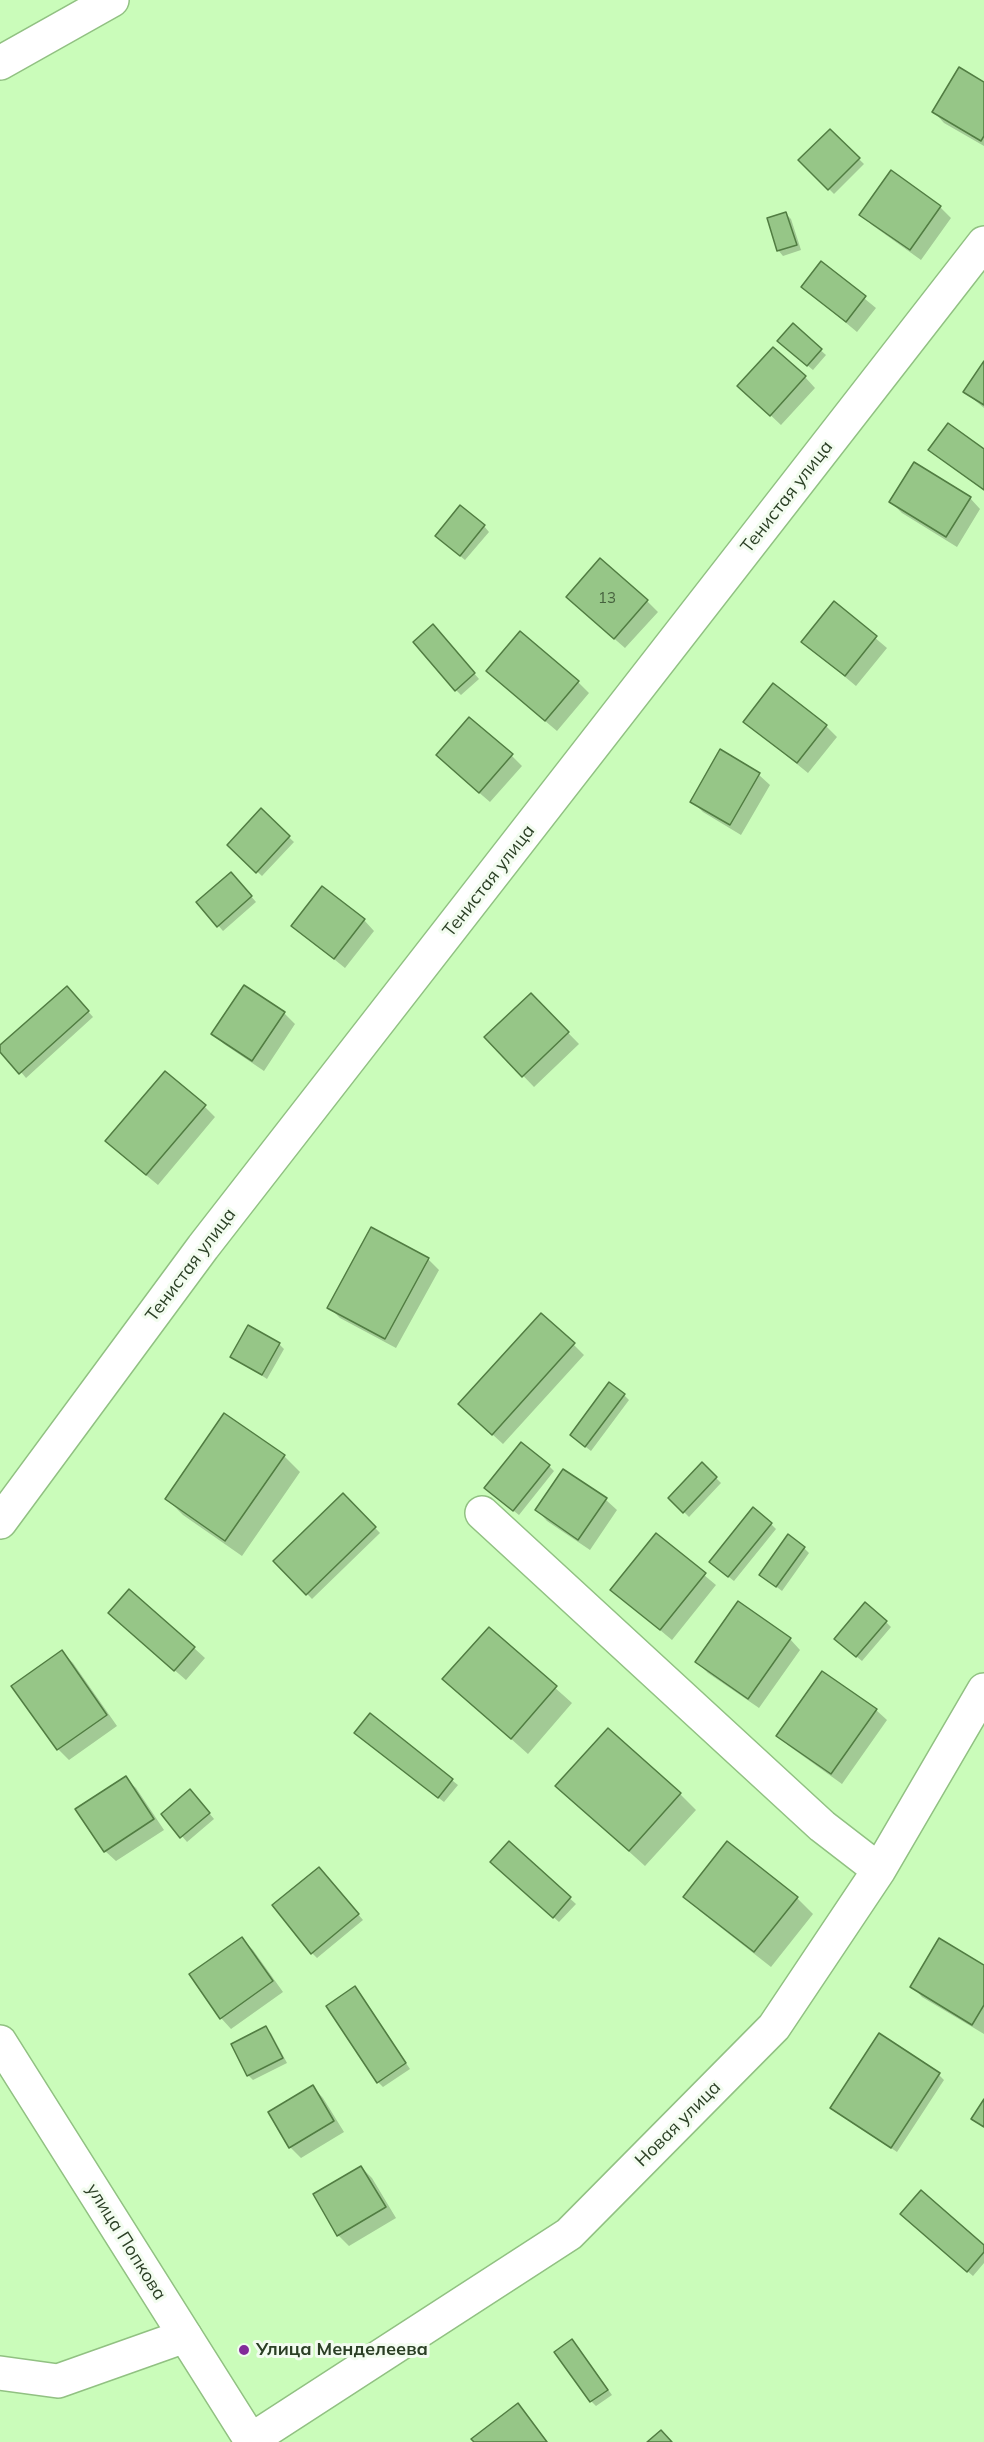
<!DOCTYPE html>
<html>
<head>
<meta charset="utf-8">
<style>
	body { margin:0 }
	canvas { display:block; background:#cafcba }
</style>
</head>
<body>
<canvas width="984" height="2442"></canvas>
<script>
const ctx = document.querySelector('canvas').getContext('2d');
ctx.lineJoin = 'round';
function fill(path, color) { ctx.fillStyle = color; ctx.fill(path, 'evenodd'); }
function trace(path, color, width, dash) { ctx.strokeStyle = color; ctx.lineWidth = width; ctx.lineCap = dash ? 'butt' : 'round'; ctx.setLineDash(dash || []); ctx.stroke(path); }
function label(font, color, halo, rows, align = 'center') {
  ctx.font = font + ' Mulish,sans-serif'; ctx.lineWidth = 6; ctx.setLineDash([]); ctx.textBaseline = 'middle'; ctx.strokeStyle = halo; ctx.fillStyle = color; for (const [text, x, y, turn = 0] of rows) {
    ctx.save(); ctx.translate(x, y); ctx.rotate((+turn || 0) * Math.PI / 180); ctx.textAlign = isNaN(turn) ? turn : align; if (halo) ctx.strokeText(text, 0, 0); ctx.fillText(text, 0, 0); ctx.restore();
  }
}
const shadow = new Path2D(`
	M984,83v63l-40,-23 -10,-11z
	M830,131l34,33 -30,30 -34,-34z
	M940,207l11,11 -30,42 -49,-35 -11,-11z
	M786,214l5,5 10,31 -18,6 -5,-6z
	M821,263l55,45 -19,24 -54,-45z
	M793,326l33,29 -13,15 -29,-24z
	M984,363v45l-19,-16z
	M805,377l10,11 -34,37 -31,-29z
	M930,450l54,1v39l-49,-35z
	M970,498l10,11 -23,38 -55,-34 -11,-11z
	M484,526l5,6 -24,28 -23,-19z
	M647,601l11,11 -33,36 -46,-40z
	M834,603l53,45 -31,38 -53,-44z
	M438,632l41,47 -18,16 -5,-5z
	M499,682h79l11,11 -32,38z
	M745,722l81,4 11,11 -29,36z
	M721,752l38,23 11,10 -29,50 -38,-23 -11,-11z
	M511,755l11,11 -32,36 -42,-36z
	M261,811l33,31 -32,34 -33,-31z
	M236,879l20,23 -33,29 -25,-29z
	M364,920l10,11 -29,37 -52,-42z
	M245,987l39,26 11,11 -31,47 -40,-27 -11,-10z
	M72,993l21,24 -67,61 -26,-31z
	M531,995l48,49 -45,43 -48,-50z
	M204,1106l11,11 -57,68 -40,-33z
	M428,1259l11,11 -43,78 -56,-30 -11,-11z
	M279,1344l5,5 -17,30 -35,-23z
	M573,1344l11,11 -81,89 -32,-29z
	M624,1395l5,5 -38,51 -14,-11z
	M284,1456l16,16 -58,84 -59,-41 -16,-16z
	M702,1464l19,19 -32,34 -19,-19z
	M549,1466l5,5 -35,44 -28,-22z
	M343,1495l37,38 -68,66 -37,-38z
	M606,1500l11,10 -27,40 -43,-29 -10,-11z
	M771,1524l5,5 -42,52 -18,-14z
	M656,1535l60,50 -44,55 -60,-50z
	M804,1548l5,5 -27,38 -21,-16z
	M886,1622l5,5 -29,34 -21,-17z
	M121,1624l73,24 11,10 -19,22z
	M489,1629l83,74 -44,51 -84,-75z
	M790,1639l10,11 -41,58 -51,-35 -11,-11z
	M62,1652l11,11 44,63 -48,34 -11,-11z
	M876,1710l11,10 -45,64 -53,-38 -11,-10z
	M370,1715l88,70 -14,17 -83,-64z
	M125,1778l11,10 28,42 -48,31 -11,-10z
	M680,1794l16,16 -51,56 -72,-65z
	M195,1796l19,23 -27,23 -24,-28z
	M509,1843l67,61 -17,18 -62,-55z
	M324,1874l39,46 -46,38 -5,-5z
	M685,1897l112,1 16,16 -42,53 -70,-55z
	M242,1939l11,11 30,42 -52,37 -10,-11z
	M984,1967v67l-62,-37 -10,-11z
	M355,1988l55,81 -27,18 -5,-5z
	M266,2028l5,5 16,30 -34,17 -5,-5z
	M939,2075l5,5 -47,72 -65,-44z
	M313,2087l10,11 21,34 -43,26 -11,-11z
	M361,2167l11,11 24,40 -47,28 -11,-11z
	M907,2219l77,28v16l-11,13z
	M577,2346l35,49 -16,11 -5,-5z
	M518,2405l30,37h-73z`);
const building = new Path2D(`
	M959,67l25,15v54l-3,5 -49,-29z
	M830,129l30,29 -32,32 -30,-30z
	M891,170l50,36 -31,44 -51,-35z
	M786,212l11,33 -20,6 -10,-33z
	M821,261l45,35 -20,26 -45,-35z
	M793,323l29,26 -15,17 -30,-25z
	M773,347l33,29 -36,40 -33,-30z
	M984,361v44l-21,-13z
	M948,423l36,26v41l-56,-40z
	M914,462l57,35 -25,40 -57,-35z
	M460,505l25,20 -25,31 -25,-20z
	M600,558l48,42 -34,39 -48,-42z
	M834,601l43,35 -32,40 -44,-34z
	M433,624l42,49 -20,18 -42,-49z
	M520,631l59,50 -34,40 -59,-50z
	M773,683l54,42 -30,38 -54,-41z
	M469,717l44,37 -34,39 -43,-38z
	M720,749l40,24 -30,52 -40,-23z
	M261,808l29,28 -34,37 -29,-28z
	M231,872l21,24 -35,31 -21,-25z
	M322,886l43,33 -31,40 -43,-33z
	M244,985l41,27 -33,49 -41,-27z
	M67,986l22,25 -70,63 -19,-22v-7z
	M531,993l38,39 -47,45 -38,-40z
	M165,1071l41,34 -60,70 -41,-34z
	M371,1227l58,31 -44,81 -58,-31z
	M541,1313l34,30 -83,92 -34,-31z
	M248,1325l32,18 -18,32 -32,-18z
	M609,1382l16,12 -40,53 -15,-12z
	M224,1413l61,42 -60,86 -60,-42z
	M521,1442l29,23 -37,46 -29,-23z
	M702,1462l15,15 -34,36 -15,-15z
	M563,1469l44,29 -29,42 -43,-30z
	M343,1493l33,34 -70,68 -33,-34z
	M753,1507l19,16 -44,54 -19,-15z
	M656,1533l50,40 -46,57 -50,-40z
	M788,1534l17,13 -29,40 -17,-12z
	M129,1589l66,58 -21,24 -66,-58z
	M738,1601l53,37 -43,61 -53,-37z
	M865,1602l22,19 -31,36 -22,-18z
	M489,1627l68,59 -46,53 -69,-60z
	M62,1650l45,65 -50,35 -46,-64z
	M822,1671l55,38 -46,65 -55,-38z
	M370,1713l83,66 -15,19 -84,-65z
	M608,1728l73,65 -52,58 -74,-65z
	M126,1776l28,43 -50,33 -29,-43z
	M190,1789l20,24 -30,25 -19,-24z
	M509,1841l62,56 -18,21 -63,-56z
	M727,1841l71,56 -44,55 -71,-55z
	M319,1867l40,47 -48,40 -39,-49z
	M242,1937l31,44 -53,38 -31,-45z
	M939,1938l45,27v40l-12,20 -62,-38z
	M355,1986l51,77 -29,20 -51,-77z
	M266,2026l17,32 -36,18 -16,-32z
	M879,2033l61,40 -49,75 -61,-40z
	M313,2085l21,36 -45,27 -21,-36z
	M984,2099v28l-13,-8z
	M361,2166l25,41 -49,29 -24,-42z
	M921,2190l63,55v7l-17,20 -67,-58z
	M572,2339l36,51 -18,12 -36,-50z
	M518,2403l29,39h-73l-3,-3z
	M661,2430l11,12h-25z`);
const minor = new Path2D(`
	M0,63l112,-63
	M482,1513l340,313 57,44
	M0,1522l203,-275 781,-1004
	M0,2373l58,8 127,-45
	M251,2440l318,-206 205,-207 105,-157 105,-180`);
const major = new Path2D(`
	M0,2042l252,400`);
const markers = [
	[244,2350,6,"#822b99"]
];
const numberNames = [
	["13",607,598]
];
const streetNames = [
	["Тенистая улица",787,497,-52],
	["Тенистая улица",489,881,-52],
	["Тенистая улица",191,1265,-53],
	["Новая улица",678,2124,-45],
	["улица Попкова",126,2242,58]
];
const poiNames = [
	["Улица Менделеева",256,2350]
];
fill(shadow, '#0003');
fill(building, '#96c687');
trace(building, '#517d42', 1.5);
trace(minor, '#91c182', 36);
trace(major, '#91c182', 36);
trace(minor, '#fff', 33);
trace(major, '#fff', 33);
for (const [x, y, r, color] of markers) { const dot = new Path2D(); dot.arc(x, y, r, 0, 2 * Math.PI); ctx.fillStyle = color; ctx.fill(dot); trace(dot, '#f2fcef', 2); }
label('15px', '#46613e', null, numberNames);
label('18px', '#2b3f25', '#f2fcef', streetNames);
label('bold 18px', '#2b3f25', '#f2fcef', poiNames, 'left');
</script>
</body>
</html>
